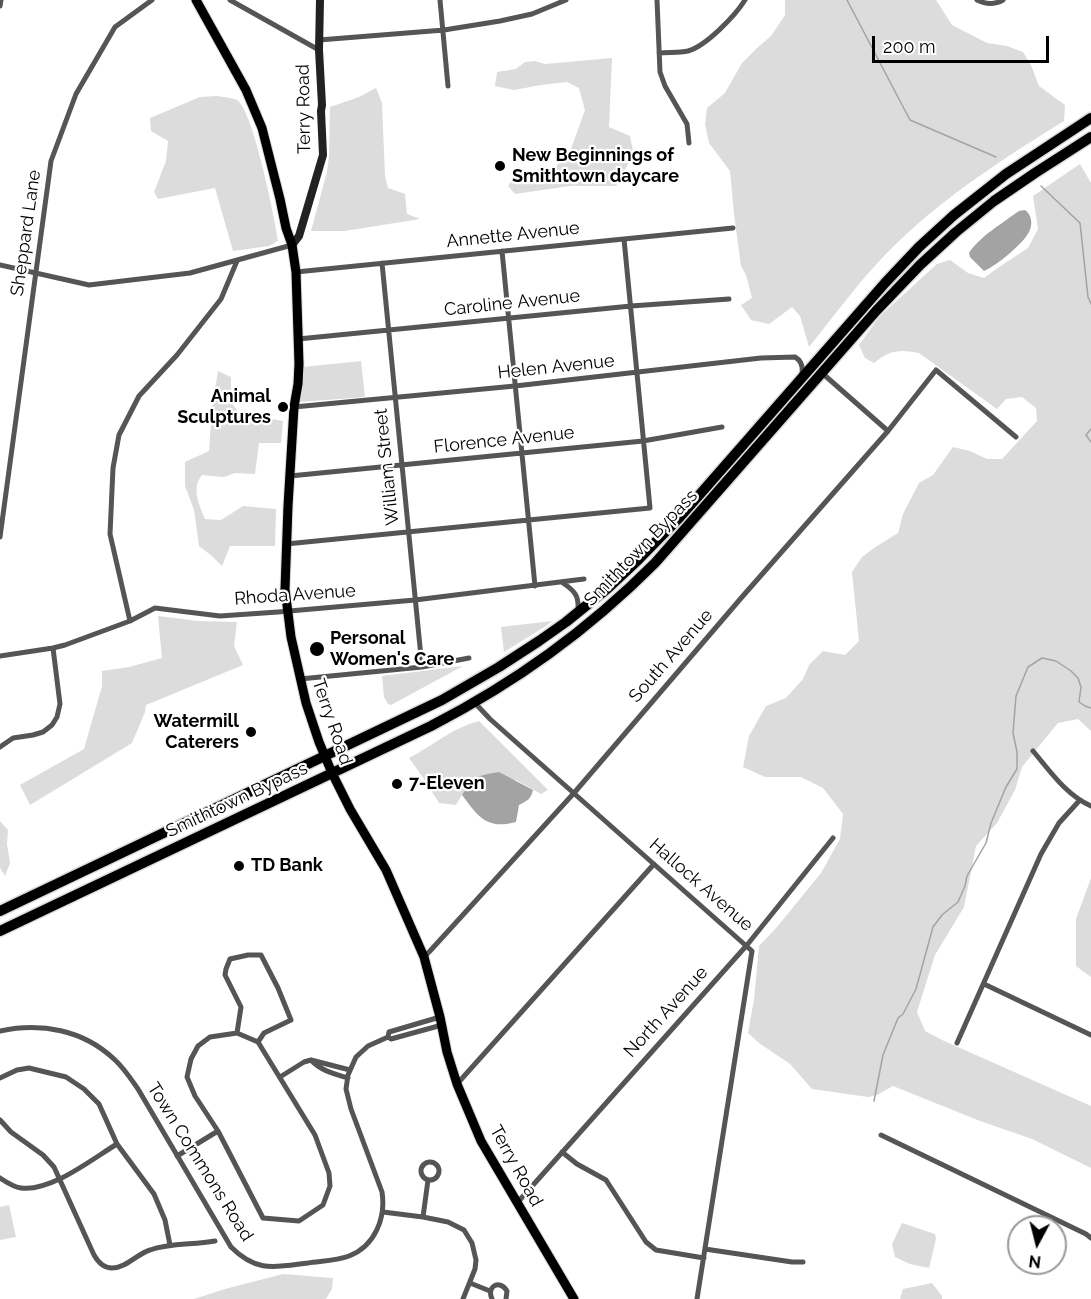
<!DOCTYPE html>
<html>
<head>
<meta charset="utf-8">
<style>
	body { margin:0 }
	#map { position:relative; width:1091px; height:1299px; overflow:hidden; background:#fff; font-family:Raleway,sans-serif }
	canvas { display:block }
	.north { position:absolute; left:1007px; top:1215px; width:60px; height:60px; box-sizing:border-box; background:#fff; border:2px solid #999; border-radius:50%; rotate:187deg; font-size:16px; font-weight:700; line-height:24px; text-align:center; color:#000 }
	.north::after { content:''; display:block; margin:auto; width:21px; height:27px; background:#000; clip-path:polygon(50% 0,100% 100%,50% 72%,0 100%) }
	.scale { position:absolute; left:872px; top:36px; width:177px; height:27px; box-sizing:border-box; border:3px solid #000; border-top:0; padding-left:8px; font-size:18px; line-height:21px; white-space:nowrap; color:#000; -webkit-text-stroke:4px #fff; paint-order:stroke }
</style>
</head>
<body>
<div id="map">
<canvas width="1091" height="1299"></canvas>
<div class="north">N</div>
<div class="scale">200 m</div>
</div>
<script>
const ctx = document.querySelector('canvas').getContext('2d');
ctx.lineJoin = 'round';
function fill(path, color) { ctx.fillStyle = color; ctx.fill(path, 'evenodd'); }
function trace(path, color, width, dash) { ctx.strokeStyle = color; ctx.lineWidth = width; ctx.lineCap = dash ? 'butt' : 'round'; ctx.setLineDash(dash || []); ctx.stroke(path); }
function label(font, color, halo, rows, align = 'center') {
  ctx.font = font + ' Raleway,sans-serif'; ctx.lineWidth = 4.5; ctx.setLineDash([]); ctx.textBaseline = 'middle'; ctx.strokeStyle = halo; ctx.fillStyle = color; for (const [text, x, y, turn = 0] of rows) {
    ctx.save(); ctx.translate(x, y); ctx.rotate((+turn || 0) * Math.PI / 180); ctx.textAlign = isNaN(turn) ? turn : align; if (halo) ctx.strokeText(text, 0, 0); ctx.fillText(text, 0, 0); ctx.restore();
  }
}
const green = new Path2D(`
	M785,0h151l16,25 35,18 20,3 16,6 8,13 8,21 26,19 -1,16c-58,36 -116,73 -166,121 -33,31 -60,69 -89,105l-9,-31 -8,-9 -23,17 -18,-4 -10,-15 11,-7 -6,-23 -5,-9 -7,-52 -4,-43 -21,-28 -4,-19 2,-16 18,-15 17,-30 15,-15 14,-12 14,-21z
	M612,58l-3,69 21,9 3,15 -6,15 -11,20h-46l-55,8 -7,-8 6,-9 25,-8 17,-2 15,-18 14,-39 -6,-22 -12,-6 -26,3 -27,5 -19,-4 2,-14 19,-3 9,-7 10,-1 10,3z
	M376,88l6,15 3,73 3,12 17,6 2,20 13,5 -75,12h-34l16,-59 2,-16 1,-49 29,-10z
	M218,96c5,1 15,2 19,4 16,10 38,119 41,141l-9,5 -36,5 -18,-63 -57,11 -4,-7 12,-31 2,-20 -17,-10 -1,-13 50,-21z
	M1080,164l11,19v548l-13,-12 -20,4 -36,44 -7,23 -18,33 -21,23 -12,61 -29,48 -18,57 8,19 17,9 149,66v62l-59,-29 -52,-18 -87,-35 -16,9 -9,2 -56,-8 -22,-25 -31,-21 -11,-10 6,-34 5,-53 18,-19 44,-54 19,-34 3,-25 -20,-26 -22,-11h-36l-22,-10 6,-31 17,-30 20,-8 17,-19 6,-14 14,-14 22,4 14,-14 -7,-69 10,-15 15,-11 21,-13 5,-19 16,-31 14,-8 20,-28 17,4 17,8h15l35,-38 -1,-13 -14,-11 -16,2 -9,10 -78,-56c-20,-4 -29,-3 -45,10l-9,-5 -6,-13 20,-28 58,-53 13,-4 18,13 16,5 15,-11 29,-19 10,-19 -5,-33z
	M361,361l4,36 -65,5 3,-35z
	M218,371l13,6v25l8,11 44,8 -2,22h-22l-4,31 -20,-1 -11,4 -22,-2c-11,14 -3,29 3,44l16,1 22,-14 33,3 -1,37h-45l-8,20 -10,-10 -13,-10 -5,-36 -9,-24v-24l24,-11 3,-42z
	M158,616l40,5 39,1 -3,24 9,19 -97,40 -1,7 -13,31 -102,62 -10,-20 64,-36 18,-63v-15l27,-4 33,-9z
	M552,621l-6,5 -42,26 -3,-25z
	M463,666l-72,39 -3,-1 -4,-7 -2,-21z
	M479,721l69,69 -7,4 -25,-14 -45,-1 -15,26 -17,-2 -15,-24 -15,-21c25,-13 43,-30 70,-37z
	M0,821l8,9 -1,14 3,19 -5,13 -5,-8z
	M1091,878v99l-15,-11v-47z
	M9,1205l7,32 -16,3v-33z
	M902,1223l33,11 1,5 -7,29 -19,-4 -15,-7 -3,-13z
	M283,1274l50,4 -1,11 -6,10h-132l31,-10z
	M932,1283l10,13v3h-42l3,-10z`);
const water = new Path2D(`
	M1025,210c7,5 8,14 4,22 -6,12 -33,34 -45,39l-14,-14 -1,-4c10,-16 35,-31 50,-42z
	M499,772l34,18c-2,9 -6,11 -14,15l-3,17c-30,8 -38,-6 -54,-27 11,-19 15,-19 37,-23z`);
const stream = new Path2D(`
	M847,0l63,120 86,37
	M1041,186l39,37 8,74 3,7
	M1091,429l-5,6 5,7
	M874,1101l9,-46 15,-37 5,-4 13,-25 17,-62 9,-12 16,-13 7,-16 2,-10 19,-33 5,-20 15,-36 11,-18v-17l-4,-19 3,-37 12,-29 14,-9 14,3 15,10 7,7 3,9 -2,15 6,4 6,2`);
const street = new Path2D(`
	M230,0l89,50
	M440,0l8,86
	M657,0l3,72 5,14 22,38 2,19
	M977,0c8,4 17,5 26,0
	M0,6l1,-6
	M319,40l125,-10 56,-9 32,-7 34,-14
	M659,53c10,-1 20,0 29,-2 18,-5 47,-35 57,-51
	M502,251l33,335
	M382,263l40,404
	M0,265l89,20 101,-12 102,-28
	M296,272l437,-44
	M298,339l333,-33 98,-7
	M822,373l66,58
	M294,407l221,-21 246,-28 34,-1c7,4 8,10 7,17
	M290,476l353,-35 79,-14
	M0,537l51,-376 25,-67 39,-67 37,-27
	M286,544l364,-36 -26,-269
	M563,583c12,8 16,13 15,27
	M130,621l-20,-87 3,-66 6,-33 20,-39 38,-41 44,-56 16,-38
	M0,656l53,-8 12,-3 65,-24 25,-13 65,8 58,-4 137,-12 169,-21
	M300,679l122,-12 47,-9
	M474,702l16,17 262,232 -55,348
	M0,747l13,-9 20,-3 10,-3 9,-7 5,-8 3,-13 -7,-56
	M1033,751c17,20 33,44 58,55
	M424,957l6,-6 144,-158 168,-196 146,-166 48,-61 80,67
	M984,984l107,51
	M0,1031c41,-9 83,-1 114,28 10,9 17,20 24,30l93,158c26,26 44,20 77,16 13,-2 28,-2 41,-7 26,-10 37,-38 33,-64l-31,-83 -5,-20 2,-14 8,-18 12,-11 20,-9 1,-5 51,-15
	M237,1033l21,9 57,93 14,38 1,13 -7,19 -24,16 -36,-3 -45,-87 -23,-35 -8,-19 4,-18 7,-13 12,-9z
	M237,1033l4,-26 -16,-32 1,-6 4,-10 18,-4h13l17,33 13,32 -27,13 -6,9
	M388,1037l3,2 51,-14
	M957,1043l84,-189 18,-31 20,-22
	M311,1060c10,11 24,14 37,18
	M280,1077l24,-15 7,-2 39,10
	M0,1078l17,-8 12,-2 37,9 18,12 15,15 18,40 37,50 11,26 5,25
	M457,1084l197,-220
	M0,1120l11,12 32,23 11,12 40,88c4,7 9,13 18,13 14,0 25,-14 38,-18 20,-7 43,-5 65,-9
	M881,1135l205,99 5,4
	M562,1152l15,12 29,16 40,62 10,8 48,8
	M177,1156l41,-25
	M421 1171a9 9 0 1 1 18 0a9 9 0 1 1-18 0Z
	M0,1178c6,4 14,9 21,10 30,4 71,-29 96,-44
	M517,1203l230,-258 86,-107
	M383,1212l40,5 25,5 16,8 8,13 4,17 -1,9 -12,30
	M423,1217l5,-37
	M705,1249l87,13h11
	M470,1283l20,8
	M492,1299c-6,-13 8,-20 15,-8l-1,8`);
const secondary = new Path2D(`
	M292,245l7,-9 24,-81 -2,-44 1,-6 -3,-55 1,-50`);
const primary = new Path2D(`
	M196,0l50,90 16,38 18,71 6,29 6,17 4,27 3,92 -1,20 -4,23 -6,99 -3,83 6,48 15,66 13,39 13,31 18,36 36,61 38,87 16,60 7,35 10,32 24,57 93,158`);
const highway = new Path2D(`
	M0,911l442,-211 57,-33 40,-26 27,-19 42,-34 30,-28 42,-43 205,-234 34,-36 35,-32 52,-41 85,-56
	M0,931l431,-205c85,-44 156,-95 224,-163l221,-252 44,-46 36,-33 38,-31 41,-28 56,-36`);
const markers = [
	[500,166,6,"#000"],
	[283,407,6,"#000"],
	[317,649,8,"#000"],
	[251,732,6,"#000"],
	[397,784,6,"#000"],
	[239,866,6,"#000"]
];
const streetNames = [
	["Terry Road",304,109,-91],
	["Sheppard Lane",26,233,-82],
	["Annette Avenue",513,235,-6],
	["Caroline Avenue",512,303,-6],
	["Helen Avenue",556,367,-6],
	["Florence Avenue",504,440,-6],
	["William Street",387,467,-96],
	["Smithtown Bypass",641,548,-46],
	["Rhoda Avenue",295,595,-4],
	["South Avenue",671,656,-49],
	["Terry Road",332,722,71],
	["Smithtown Bypass",237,800,-25],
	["Hallock Avenue",701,885,41],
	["North Avenue",666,1012,-48],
	["Town Commons Road",200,1162,58],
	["Terry Road",516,1166,61]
];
const poiNames = [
	["New Beginnings of",512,156],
	["Smithtown daycare",512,177],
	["Animal",271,397,"right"],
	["Sculptures",271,418,"right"],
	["Personal",330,639],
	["Women's Care",330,660],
	["Watermill",239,722,"right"],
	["Caterers",239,743,"right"],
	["7-Eleven",409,784],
	["TD Bank",251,866]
];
fill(green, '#dcdcdc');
fill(water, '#a3a3a3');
trace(stream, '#a3a3a3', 1.5);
trace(primary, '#dbdbdb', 11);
trace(highway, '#dbdbdb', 13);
trace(street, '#555', 5);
trace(secondary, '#222', 8);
trace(primary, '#000', 9);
trace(highway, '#000', 10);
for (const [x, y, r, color] of markers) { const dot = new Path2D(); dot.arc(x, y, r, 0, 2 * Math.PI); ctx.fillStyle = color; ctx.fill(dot); trace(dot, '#fff', 2); }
label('18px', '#000', '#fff', streetNames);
label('bold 18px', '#000', '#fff', poiNames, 'left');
</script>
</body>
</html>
